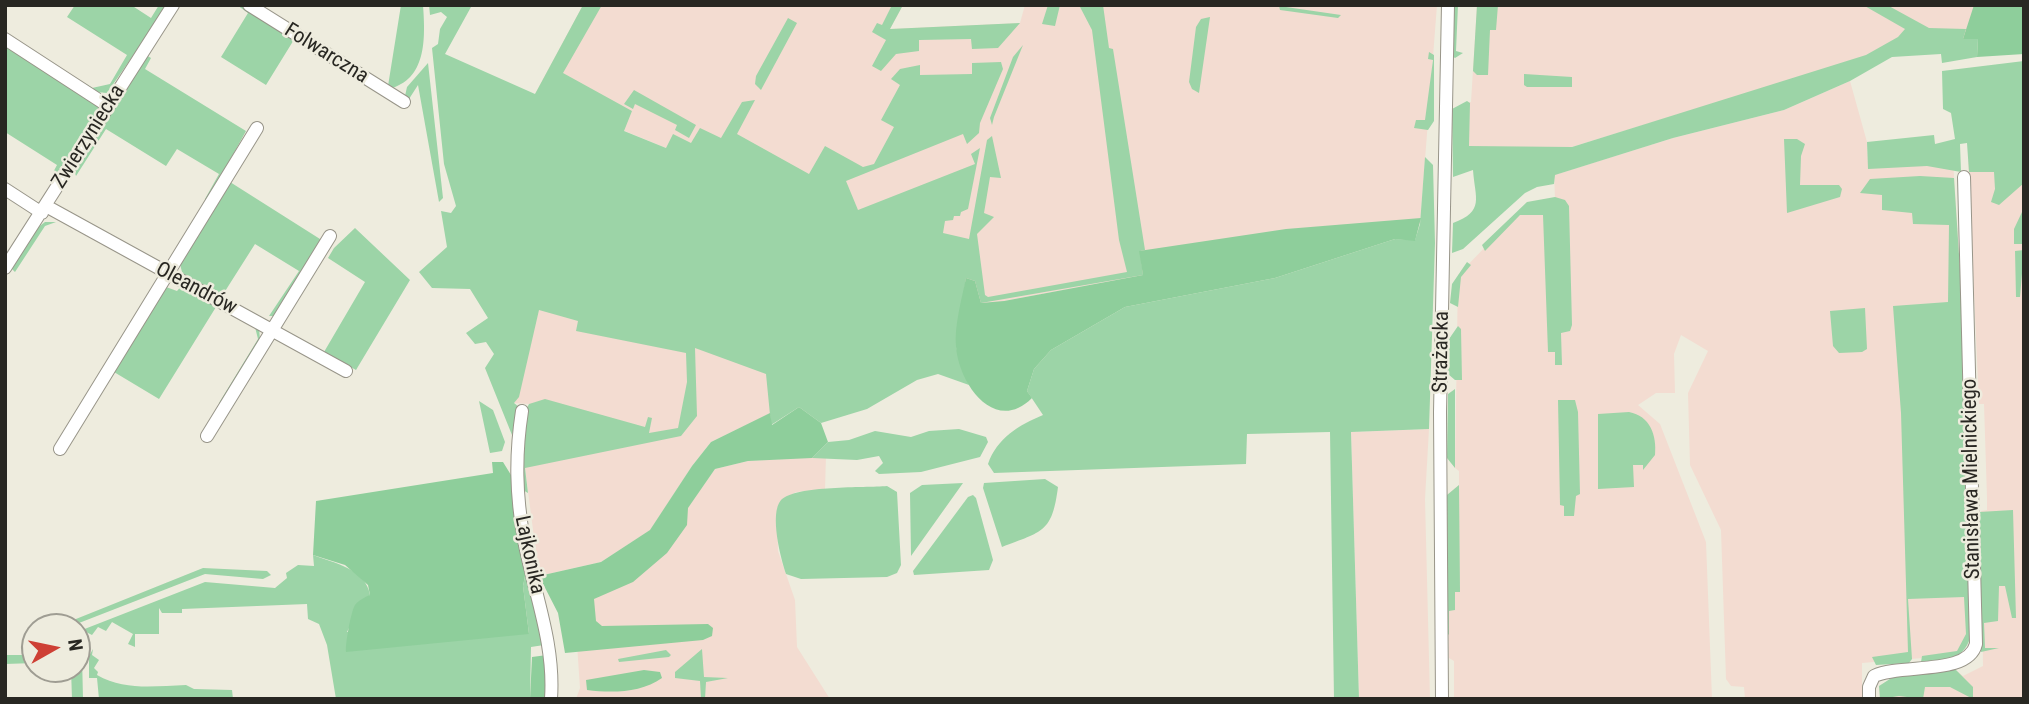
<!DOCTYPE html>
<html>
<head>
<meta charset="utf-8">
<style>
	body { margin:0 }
	#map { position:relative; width:2029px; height:704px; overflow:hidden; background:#eeecde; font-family:"Roboto Condensed",sans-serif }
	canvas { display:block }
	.frame { position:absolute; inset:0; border:7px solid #282722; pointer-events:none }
	.north { position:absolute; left:21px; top:613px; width:70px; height:70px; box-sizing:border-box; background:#eeecde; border:2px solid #9f9d93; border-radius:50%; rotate:81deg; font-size:19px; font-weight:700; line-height:28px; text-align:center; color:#282722 }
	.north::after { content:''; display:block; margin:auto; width:24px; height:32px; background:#ce4035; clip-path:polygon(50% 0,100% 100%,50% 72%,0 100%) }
</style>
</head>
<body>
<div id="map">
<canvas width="2029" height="704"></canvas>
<div class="frame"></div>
<div class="north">N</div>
</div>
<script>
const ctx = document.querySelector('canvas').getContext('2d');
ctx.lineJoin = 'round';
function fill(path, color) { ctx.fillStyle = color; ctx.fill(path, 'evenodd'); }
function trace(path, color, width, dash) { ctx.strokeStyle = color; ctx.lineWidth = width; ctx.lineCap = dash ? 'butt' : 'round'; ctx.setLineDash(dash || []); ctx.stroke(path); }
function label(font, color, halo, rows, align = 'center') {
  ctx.font = font + ' "Roboto Condensed",sans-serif'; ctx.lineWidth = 5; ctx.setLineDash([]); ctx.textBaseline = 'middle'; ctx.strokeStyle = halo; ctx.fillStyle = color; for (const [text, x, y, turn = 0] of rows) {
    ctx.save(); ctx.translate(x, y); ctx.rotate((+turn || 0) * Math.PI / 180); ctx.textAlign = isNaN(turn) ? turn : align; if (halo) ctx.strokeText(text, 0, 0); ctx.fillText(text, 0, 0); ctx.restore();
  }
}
const industrial = new Path2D(`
	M583,5h320l-13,24 130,-6 5,-18h412l-17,219 -416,77 -293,141 -19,24 -41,64 -50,32 -62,14 -14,-108 4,-64 -15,-1 8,-116 144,-139 -131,-54z
	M1477,5h512l-11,34h-54l-352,108 -32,2 -74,22 -1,-68 6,-1z
	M1850,81l17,61 1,21 85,-3 9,141 8,333 -11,21 -97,8v36h-117l-1,-12 -13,-1 -5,-7 -5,-149 -31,-65 -2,-72 20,-42 -27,-16 -7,19 1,39h-19l-18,12 22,19 46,118 6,157h-258v-38l-5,-3 -2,-163 12,-10v-14l-4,-3 3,-193 69,-71 28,-6 -1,-23 119,-37 111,-28z
	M2024,158v541h-141l74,-28 6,5 20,-10 -2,-155 6,-1v-12l-3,-94h-5l-11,-244z
	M1429,429l-4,70 5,200h-71l-8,-267z
	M826,456l-1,34 -29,2 -14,8 -5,8 1,43 17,49 2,47 33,52h-254l4,-11 -3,-44 -18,-59 115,-58 41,-58 33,-8z`);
const green = new Path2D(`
	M75,5h56l20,13 8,-13 7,3 -59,85 -12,-1 -10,-9 7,5 18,-4 17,-29 -60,-38z
	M237,5h5l53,33 -29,47 -45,-28 27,-44z
	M401,5h22c2,29 5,72 -31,83l-4,-2z
	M429,5l42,2 -26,47 90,40 48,-89h19l-39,68 69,38 -8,20 42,17 7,-14 18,9 9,-15 21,10 21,-36 13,-2 -18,34 72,40 16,-28 38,21 11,-3 20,-37 -13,-7 19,-35 -9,-6 9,-10 20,-4v10l52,-1v-11l29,-1 2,7 -23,54 -1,10 -12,11 -4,-10 -117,47 12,29 117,-46 -4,-10 9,-6 -12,61 -7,3 -1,4h-6l-1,4 -8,1 -2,12 26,6 18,-99 5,-4 9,42 -11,-1 -6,36 10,4 -17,17 8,61 3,2 139,-25 -8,-32 -27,-210 -13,-25h24l6,43 4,1 32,201 -5,1 3,24 -162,28 -6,-22 -9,-3 -10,69 13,38 -31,-11 -21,6 -50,29 -46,14 -22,-16 -28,18 -5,-51 -71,-26 2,68 -16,20 -156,32 3,25 -7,-4 4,-77 4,-8 16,-5 100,28 3,-10 4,1 -3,15 29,-5 9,-46 -1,-29 -110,-22 2,-10 -39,-11 -20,87 -5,6 5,4 -7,28 -27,-67 9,-14 -8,-12 -11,2 -9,-11 22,-15 -18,-29 -38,-1 -13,-16 28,-25 -6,-36 10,2 5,-7 -12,-42 -12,-116 6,-4 2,-15 7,-12 -6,-5 -11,3z
	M892,5h11l-13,24 130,-6 -22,25 -26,1 -1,-10 -52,1v11l-23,3 -15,17 -9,-5 14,-26 -14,-8 5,-9 5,2z
	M1048,5h12l-5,21 -13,-2z
	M1454,5h4l-2,46 7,2 -8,5 -3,-2z
	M1477,5h21l-2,25h-6l-2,45h-11l-4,-4z
	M1863,5h24l42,23 37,1 -3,10h15l-1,18 -35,6 -1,-9 -49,3 -42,24 -66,29 -111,28 -118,37 -1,9 -17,3 -12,6 -62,56 -11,4 1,-30c32,-12 22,-24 20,-53l-20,7 -1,-68 15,-8 3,2 -1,43 103,1 294,-92 32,-18 7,-8z
	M1279,6l62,9 -3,3 -58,-8z
	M1210,17l-11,76 -7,-4 -3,-7 7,-55 5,-8z
	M788,18l9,5 -36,67 -6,-6 1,-8z
	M5,45l93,61v7l-43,69 -6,-2 8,-15 -52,-33z
	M1023,45l-29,72 -2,8 -2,-7 23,-61z
	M1429,52l5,3v66l-6,9 -14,-2 2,-8h9l8,-60 -5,-1z
	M146,55l5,3 -6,11 101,62 -38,69 -3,-1 14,-25 -42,-25 -11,17 -60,-37 -30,47 -2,-6z
	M2024,61v122l-25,22 -8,-3 4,-13 -1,-17h-25l-2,-29 -7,1 1,28 -34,-6 -59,3 -1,-27 67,-7 1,9 20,-5 -4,-26 -8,-4 -1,-38z
	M428,63l15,135 -4,4 -21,-117 -9,14 -4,-3 2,-9z
	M1524,74l48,3v10h-45l-3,-2z
	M634,90l62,35 -7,13 -14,-8 2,-5 -42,-21 -2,5 -9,-5z
	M1784,139h13l8,5 -4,12 -1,29h39l3,4 -2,8 -53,16z
	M1425,157l8,8 2,78 -6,186 -78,3 8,267h-25l-4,-267 -83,2 -1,30 -252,9 -6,-9c9,-26 31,-39 55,-49l-16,-24 7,-22 17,-19 74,-43 150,-29 120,-39 20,1 5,-16z
	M1920,176l34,2 8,123 8,337c-7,24 -28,21 -49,24l1,-6 35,-5 9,-17 -2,-37 -56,2 4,60 -3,4 -33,2 -4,-8 36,-5 -7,-239 -8,-107 55,-4 1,-77 -36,-1 -1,-11 -30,-3v-15l-22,-2 10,-14z
	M230,182l90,57 1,3 -47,74h-5l30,-45 -44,-27 -33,52 16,11 -55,-31 -3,-12z
	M1555,197l10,3 4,6 3,119 -2,6 -9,2 1,32h-7v-13h-7l-5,-137h-23l-35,36 -3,-6 45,-43z
	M2022,212l2,32h-10v-15z
	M45,222h11l-11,4 -30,46 -3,-3 25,-41z
	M355,228l55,52 -54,90 -32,-18 41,-70 -37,-24 6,-10z
	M2024,250l-4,47h-4l-1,-46z
	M1467,262l4,3 -10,12 -3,30 -8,-4 2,-19z
	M183,284l76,44 1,12 -38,62 -3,1 39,-64 -3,-12 -39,-20 -57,92 -45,-27 52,-85 11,4z
	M1865,308l2,41 -5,3 -23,1 -6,-7 -3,-35z
	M1458,326l3,3 1,51h-7l-7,-6 1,-35z
	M1455,389v79l-8,-10 1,-64z
	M1558,400h17l3,12 2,82 -4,2 -2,20h-10v-10l-4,-1z
	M479,401l14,9 12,32 -3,9 -12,2z
	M1629,412c21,4 28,23 26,43l-12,15v-5h-10l1,22 -36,2v-75z
	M959,429l27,8 2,5 -8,15 -59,15 -42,2 -4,-3 8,-8 -4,-7 -22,4 -45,-2 16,-16 21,-2 26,-9 36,6 18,-6z
	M1045,479l13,8c-6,46 -15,44 -56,60l-19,-59 1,-5z
	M963,483l-52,73 -1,-63 12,-8z
	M1459,485l1,107h-5v18l-6,1v24l-1,-1 -1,-139z
	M887,486l10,6 4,73 -4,8 -10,4 -86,2 -15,-5c-5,-15 -17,-60 -5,-74 15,-15 84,-12 106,-14z
	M973,495l3,3 17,62 -4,10 -75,5 -1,-4 55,-74z
	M2013,510l3,108h-4l-7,-32h-6l-1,35 -14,2 1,25h14l-18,4 -2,-140z
	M313,555c21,8 53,14 57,40l-17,17 -1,10 -5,10 182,2 -6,-48 4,-20 17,79 -13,2 -1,52h-194l-9,-54 -8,-21 -11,-5 -1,-15 -125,5v4h-20l-3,-5v26h-24v13l-7,-3 5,-10 -21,-12 -6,9 -8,-4 -6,8 -10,-5 123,-48 70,6 12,-10 -1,-5 12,-8 16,1z
	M203,568l64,3 4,4 -8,4 -58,-5 -126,49 -23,4z
	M77,644l5,11 1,44h-11l-1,-30h6z
	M93,649l-1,6 7,5 -5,8 4,4 -1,3c28,16 58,11 89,10l8,4 38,1 1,9h-134l-2,-21h-8v-22z
	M702,649l2,28 24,1 -22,4 -1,17h-4l-1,-18 -25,-3v-6z
	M666,650l5,5 -2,2 -50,5 -1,-3z
	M5,655h30v8l-30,1z
	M1955,669l18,18v12l-23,-12h-25l-2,12 -24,-3 -19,3 -1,-13 14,-9z`);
const forest = new Path2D(`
	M1974,5h50v49l-47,3 1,-18h-15z
	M1421,218l-6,23 -20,-2 -120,39 -150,29 -74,43 -17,19 -7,22 5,7c-37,37 -73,-14 -76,-51 -2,-21 6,-49 10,-69l9,3 6,22 23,-2 139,-26 -4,-24 147,-22z
	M799,407l22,16 7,19 -16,16 -64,3 -33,8 -27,39 -1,17 -20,28 -34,29 -39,17 2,22 6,5 106,-2 5,4 -1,8 -9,4 -138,13 -7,-40 -19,-37 62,-14 49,-32 42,-64 19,-24 59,-29 2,12z
	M492,462h11l8,13 16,91 -4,20 6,48 -183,18c-1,-7 5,-41 9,-47 3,-4 10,-8 15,-10l-2,-10 -23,-20 -32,-10 3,-54 177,-28z
	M547,655v44h-17l2,-42z
	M644,670l16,2 2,6c-21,15 -50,15 -75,12l-1,-10z`);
const street = new Path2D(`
	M249,5l155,97
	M5,39l103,67
	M5,189l37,24
	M46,206l300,165
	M5,268l168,-263
	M522,411c-7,45 -6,84 2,129 10,53 31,103 27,159
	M207,436l123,-200
	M60,449l197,-321
	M1442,699l-2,-287 8,-407
	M1869,699v-12l5,-11c28,-13 94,0 102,-32l-12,-467`);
const streetNames = [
	["Folwarczna",326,54,32],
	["Zwierzyniecka",89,137,-58],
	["Oleandrów",196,289,28],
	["Strażacka",1442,352,-89],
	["Stanisława Mielnickiego",1972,479,-91],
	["Lajkonika",529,555,78]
];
fill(industrial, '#f3dcd1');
fill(green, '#9cd4a7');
fill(forest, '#8ece9b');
trace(street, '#989589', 14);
trace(street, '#fff', 12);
label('21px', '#282722', '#eeecde', streetNames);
</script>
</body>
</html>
